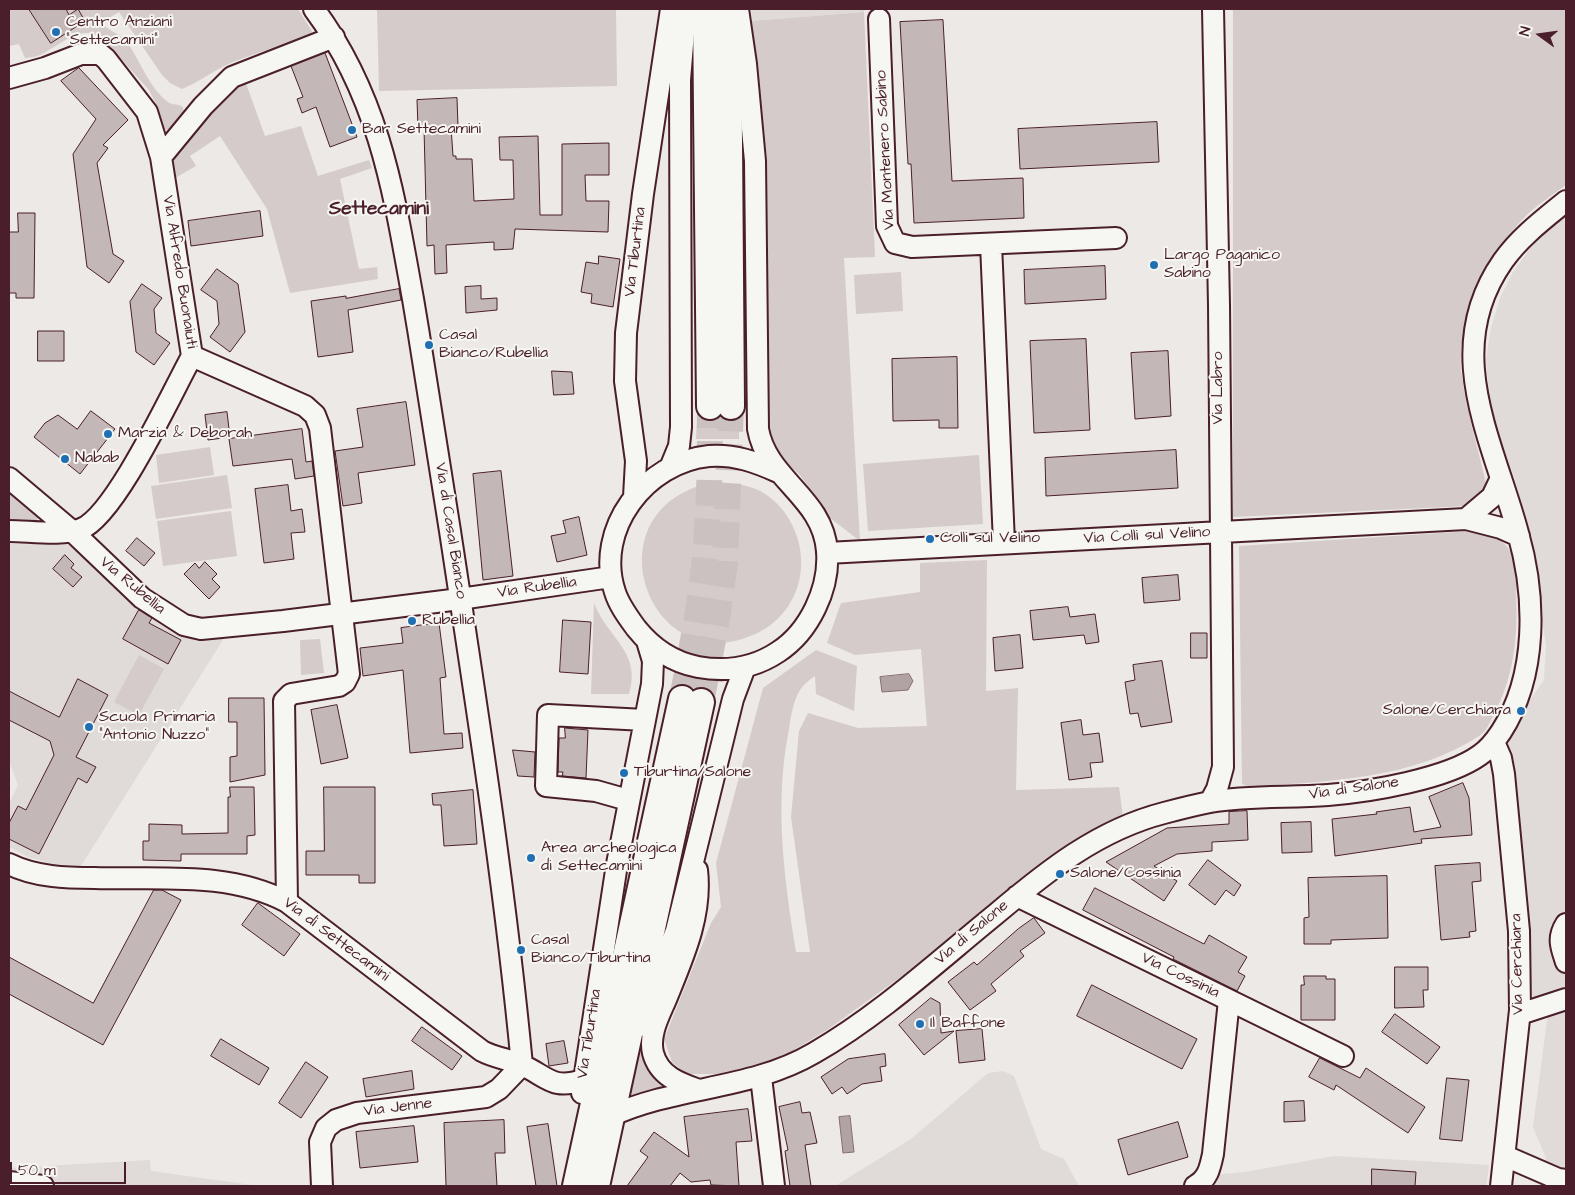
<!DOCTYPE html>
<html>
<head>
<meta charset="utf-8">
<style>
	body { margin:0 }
	#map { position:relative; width:1575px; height:1195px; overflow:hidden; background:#ece9e6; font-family:"Architects Daughter",sans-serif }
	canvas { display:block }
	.frame { position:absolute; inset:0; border:10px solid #4a1f2b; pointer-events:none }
	.north { position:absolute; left:1515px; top:10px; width:50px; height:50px; -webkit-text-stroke:4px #f6f6f2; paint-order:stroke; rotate:284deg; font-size:14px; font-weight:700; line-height:20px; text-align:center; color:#4a1f2b }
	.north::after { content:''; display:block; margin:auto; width:18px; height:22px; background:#4a1f2b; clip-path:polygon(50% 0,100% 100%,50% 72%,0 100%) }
	.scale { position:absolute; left:10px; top:1162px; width:116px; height:22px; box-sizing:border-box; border:2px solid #4a1f2b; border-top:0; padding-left:6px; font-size:15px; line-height:18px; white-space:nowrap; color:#4a1f2b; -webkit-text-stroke:4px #f6f6f2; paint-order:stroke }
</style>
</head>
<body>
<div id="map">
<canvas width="1575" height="1195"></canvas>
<div class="frame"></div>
<div class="north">N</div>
<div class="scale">50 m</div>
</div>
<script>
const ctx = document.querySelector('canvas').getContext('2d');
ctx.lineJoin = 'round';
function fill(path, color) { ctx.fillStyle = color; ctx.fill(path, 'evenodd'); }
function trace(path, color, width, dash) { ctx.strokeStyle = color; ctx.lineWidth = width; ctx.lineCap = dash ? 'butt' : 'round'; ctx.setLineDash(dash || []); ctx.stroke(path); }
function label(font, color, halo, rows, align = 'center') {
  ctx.font = font + ' "Architects Daughter",sans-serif'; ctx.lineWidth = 4; ctx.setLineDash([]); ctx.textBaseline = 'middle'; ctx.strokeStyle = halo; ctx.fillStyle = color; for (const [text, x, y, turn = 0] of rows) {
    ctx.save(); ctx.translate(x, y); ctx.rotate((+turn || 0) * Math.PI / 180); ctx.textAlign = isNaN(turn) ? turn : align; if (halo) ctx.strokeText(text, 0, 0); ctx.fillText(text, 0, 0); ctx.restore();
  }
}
const built = new Path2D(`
	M751,9h113v3l-112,9z
	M1566,215v971h-26l6,-28 -13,-31 15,-114 -17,-19 -2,-66 -7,-30 -15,-154 25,-47 12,-17 2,-35 -18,-116 -12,-46 -26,-76 -4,-48 5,-31 9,-30 13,-26 28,-38z
	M9,544l60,1 72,60 56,37 6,-5 23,-2 -145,231 -29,-2 -24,-7 -19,-10v-43l9,-19 -9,-24z
	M1003,1071l11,5 27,73 23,10 15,27h-244l76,-47 77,-66z
	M1334,1156l155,9 -3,21h-275l1,-11 33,-3z
	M150,1160l1,11 108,15h-250v-18z`);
const green = new Path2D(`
	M9,9h20l22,34 34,-22 -7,-12 -9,6 -3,-6h232l15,24 -3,4c-25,8 -52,15 -77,25 -18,7 -33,20 -51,27l-12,-6 -8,-8 -43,-63 -17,10c5,9 17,11 24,19 14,18 22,46 42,61 6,5 16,-1 16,11l-15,17 -6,-1 -6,-23 -8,-16 -47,-52c-22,-15 -42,8 -62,17 -4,2 -10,2 -15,3l-6,-14 -10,2z
	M377,9h239l1,77 -238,5z
	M1233,9h333v176c-12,9 -25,17 -36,27 -39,36 -76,111 -68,165 5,37 17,74 25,111l-20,18 -234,11z
	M864,12l11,245 -31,1 16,283 -30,-23 -30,-43 -15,-13 -13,-16 -8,-26 -3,-267 -9,-132z
	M244,78l21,58 36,-10 17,50 51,-16 3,8 -32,11 19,90 18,-2 1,12 -88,14 -23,-84 -47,-73 -30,20 6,10 -21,12 -4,-10 6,-16 44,-56z
	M901,272l2,39 -47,3 -2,-39z
	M697,417h42v22h-43z
	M210,447l4,28 -55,8 -3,-28z
	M979,455l4,69 -115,7 -5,-67z
	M227,475l5,33 -76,11 -5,-33z
	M714,482c17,1 33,2 48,10 39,23 52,79 25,116 -11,15 -24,24 -42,30 -100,35 -156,-131 -31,-156z
	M9,487l30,28 -2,5 -28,1z
	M231,511l6,45 -74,10 -6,-45z
	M1473,531c15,3 30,6 38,22 6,12 5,28 5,41 2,44 -2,84 -24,124 -3,6 -7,15 -13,18 -67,44 -153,45 -230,51l-7,-3 -3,-238z
	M987,560l-1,131 32,-3 -2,102 103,-3 4,30 -61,31 -153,123 -82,59 -35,21 -35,16 -32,7h-39l-14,-12 -8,-23 47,-116 10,-16 -5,-44 47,-175 53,-38 41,16 -3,45 -38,-17 -1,-18c-4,3 -9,6 -12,10 -9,10 -12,29 -14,43 -15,75 -5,148 7,223h14l-19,-135 8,-86 9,-18 50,15 69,-2 -6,-77 -66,6 -28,-12 14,-40 79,-11v-29z
	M594,603c14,36 48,49 35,91h-38z
	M320,639l4,34 -23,2 -1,-35z
	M139,655l25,14 -25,46 -25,-13z
	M644,1035c-2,29 7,36 26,56l-46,10z`);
const water = new Path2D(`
	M909,674l4,7 -5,9 -26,2 -2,-15z
	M850,1116l4,36 -11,1 -4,-36z`);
const building = new Path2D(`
	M29,9h37l3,6 9,-6 7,12 -34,22z
	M943,20l9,161 71,-3 1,40 -110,5 -3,-59h-3l-8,-142z
	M325,53l32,84 -27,10 -14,-40 -14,6 -5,-14 6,-2 -12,-31z
	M79,68l49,52 -25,25 5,3 -11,15 16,91 11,7 -15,22 -22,-16 -14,-113 23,-35 -35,-38z
	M457,98l1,29h-7l2,29h3v3h16l2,42 40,-2 -1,-39h-13l-1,-23 39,-1 2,79h22v-71l47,-1v32h-24l1,26h23l-1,31 -93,-3 -2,20 -19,1v-8l-48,3 1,28 -12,1 -1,-29 -7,1 -3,-118h-6l-1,-28z
	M1157,122l2,40 -139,7 -2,-40z
	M260,211l3,25 -72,10 -3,-25z
	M18,213h17l-1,85h-18v-5h-7v-61h9z
	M599,256l21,3 -7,48 -22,-4 1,-9 -11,-2 5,-30 12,2z
	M1105,266l1,33 -81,5 -1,-34z
	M217,269l21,15 7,48 -15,20 -20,-15 9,-13 -2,-23 -16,-11z
	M142,284l20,14 -8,11 2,24 14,10 -16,22 -18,-13 -6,-50z
	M481,286v13l16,-1v12l-31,3 -1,-26z
	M399,289l2,11 -53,10 5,42 -35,5 -7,-56 35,-5v2z
	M38,331h26v30h-26z
	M1086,339l4,91 -56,3 -4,-92z
	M1168,351l3,65 -36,3 -4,-66z
	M957,357l1,71h-19v-8l-46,1 -1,-62z
	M552,371l20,1 2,22 -20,1z
	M406,402l9,63 -57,8 4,30 -19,3 -8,-55 28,-4 -6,-38z
	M91,411l24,18 -35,45 -46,-37 11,-14 13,-8 19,14z
	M227,412l3,25 -22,3 -3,-25z
	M302,429l4,33 6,-1 2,15 -19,3 -3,-20 -59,7 -4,-27z
	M1176,450l2,38 -132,8 -1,-38z
	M501,471l12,105 -30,4 -10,-106z
	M288,485l3,26 11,-2 3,23 -14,1 3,26 -30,4 -9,-74z
	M579,517l8,38 -30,7 -6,-26 15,-3 -3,-12z
	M137,538l18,15 -11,13 -18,-15z
	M65,555l9,9 -3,4 11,9 -9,10 -20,-18z
	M205,562l12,12 -5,5 8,8 -11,12 -25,-25 11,-11 4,5z
	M1178,575l2,25 -36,3 -2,-25z
	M1068,607l2,10 25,-3 4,28 -13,2 -2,-9 -51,5 -3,-29z
	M139,610l13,8 -3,5 32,17 -13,24 -45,-25z
	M563,620l28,2 -3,52 -28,-2z
	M439,623l7,54 -6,1 4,56 18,-1 1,15 -53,5 -7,-83 -40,6 -3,-28 43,-5 -2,-15z
	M1191,633h16v25h-16z
	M1020,635l3,33 -28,3 -2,-33z
	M1162,661l10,61 -31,5 -3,-14 -8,1 -5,-32 10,-2 -2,-15z
	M78,679l30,16 -32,62 20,10 -9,16 -9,-5 -39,76 -30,-15v-16l9,-17 8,4 28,-55 -4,-14 -41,-21v-29l50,26z
	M229,698h35l1,77 -35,7v-25l7,-1v-34h-8z
	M337,705l11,53 -27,6 -10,-54z
	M1081,720l2,15 16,-2 4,29 -13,1 2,14 -23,3 -8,-57z
	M565,728l23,2 -2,48 -24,-2 1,-4h-5l1,-34h6z
	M513,750l22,2 -1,25 -16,-1z
	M1463,783l6,15 3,37 -51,4 1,4 -87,13 -3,-37 45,-5 -1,-2 34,-5 4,25 27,-5 -12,-30z
	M230,787h24l1,48 -8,1v18h-66v7l-38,-1v-19h6v-17l33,1v9l46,-1v-36h2z
	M324,787h51v96h-16v-8h-53v-24h18z
	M473,790l4,54 -33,2 -3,-41h-8l-1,-11z
	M1247,811l1,29 -36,2v9l-35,3 -23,12 23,15 -13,20 -58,-39 61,-34 62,-4v-12z
	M1311,822l1,30 -30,1 -1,-30z
	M1208,860l33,25 -7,11 -8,-6 -11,15 -26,-20z
	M1480,863l1,18 -9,1 4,49 -7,1 1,5 -29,3 -6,-74z
	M1387,876l1,62 -57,2v4h-27v-26l5,-1 -1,-39z
	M1095,888l109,56 5,-9 38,22 -9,15 7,4 -8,15 -64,-32 1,-2 -91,-47z
	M154,890h8l19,10 -78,145 -94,-51v-37l84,46z
	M258,903l42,31 -16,22 -42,-31z
	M1034,918l11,15 -25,18 4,5 -33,28 5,7 -26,19 -22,-28 26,-20 3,3 41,-36z
	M1395,967h33v23h-5l1,17 -29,1z
	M1304,976h22v3h9v41h-34v-35h3z
	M1092,985l105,54 -15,30 -105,-53z
	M931,998l9,5 1,30 13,-2 -30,24 -25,-30z
	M1395,1014l45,33 -13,17 -45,-32z
	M422,1027l40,29 -10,14 -40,-29z
	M982,1029l3,31 -26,3 -3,-32z
	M221,1039l48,29 -10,17 -48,-29z
	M564,1041l4,22 -19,3 -3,-22z
	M885,1054l1,12 -6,1 2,14 -20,3 -15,10 -5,-7 -10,7 -11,-17 27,-18z
	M1320,1058l40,20 6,-10 59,39 -17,26 -72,-48 -2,5 -25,-13z
	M306,1062l22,15 -27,41 -22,-15z
	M412,1071l2,18 -48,8 -3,-18z
	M1447,1078l22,2 -7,61 -22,-2z
	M1304,1101l1,20 -21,1v-20z
	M800,1102l2,11 8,-1 7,31 -12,2 6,41h-21l-5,-35 3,-1 -9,-43z
	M748,1109l4,32 -16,1 3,44 -28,-1 -1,-5 -19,2 -11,-9 -10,13h-43l21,-29 -8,-6 14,-19 35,25 -5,-40z
	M504,1120l1,33h-10l2,33h-51l-2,-63z
	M1178,1122l10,35 -60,18 -10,-35z
	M548,1124l9,62h-21l-9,-59z
	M414,1126l4,36 -58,6 -4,-36z
	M1372,1169l44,3 -1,14h-43z`);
const majorTunnel = new Path2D(`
	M682,699c11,-57 22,-113 25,-170 3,-41 3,-82 3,-123
	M701,702l16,-83 8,-57 6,-156`);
const minor = new Path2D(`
	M314,9c66,89 80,185 99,290 13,77 25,154 37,232 27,178 55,355 72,534
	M738,9l8,55 9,97 3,268c9,51 65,68 69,122 3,38 -18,81 -49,101 -24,16 -52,20 -80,15 -26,-5 -46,-19 -62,-39 -8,-11 -17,-23 -21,-36 -21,-63 31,-130 94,-136 25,-2 47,6 69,16
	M879,19l8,207 8,17 17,4 204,-9
	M9,78l36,-10 36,-14h19l6,5 41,53 14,45 31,199
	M161,157l42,-51 29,-29 102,-40
	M991,244l13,299
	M192,356l113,50 10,9 5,13 29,246 -4,8 -6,4 -48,8 -7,7 3,201
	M670,468l9,-22 2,-19 -1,-347 6,-71
	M9,478l64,54 69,66 42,27 17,4 82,-8 177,-22 151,-22
	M634,497l2,-36 -11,-80 1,-48 17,-139 28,-185
	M1466,519l26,-22 9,-19
	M9,531c20,0 54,5 72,-2 35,-14 91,-137 111,-173
	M827,553l639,-34 35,9 18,8
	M1494,742l7,16 3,16 15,157 1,79 -19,176
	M628,800l-32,-9 -50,-5 2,-71 97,5
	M1210,802l7,-13 6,-22 -4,-462 -6,-296
	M9,864c26,13 57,14 86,14 65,2 133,-7 192,24l195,149c13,7 27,8 40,14 26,12 30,25 61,15
	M697,870c5,43 -12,83 -28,122 -7,19 -21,40 -16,61 6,23 26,30 46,37
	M1017,896l326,160
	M1566,924c-9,14 -5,23 0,38
	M1520,1014l46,-15
	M639,1026l37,-95 57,-232 12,-32
	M761,1077l13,109
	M582,1093l35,-229 35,-180 1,-23 -6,-20
	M611,1116c65,-30 140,-26 203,-63 66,-38 123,-91 182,-139 51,-43 102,-84 168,-101 15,-4 31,-8 46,-11 38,-7 79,-4 118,-7 41,-3 119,-16 152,-40 9,-6 15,-14 21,-23 37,-57 35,-136 17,-199 -25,-93 -78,-182 -15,-272 17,-24 41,-42 63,-60
	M1505,1156l53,23 8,1
	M9,1182l34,4
	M322,1186l-2,-44 6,-14 10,-8 21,-7 129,-16 13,-8 23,-24
	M1195,1186c13,-7 15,-18 18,-32l16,-154`);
const major = new Path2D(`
	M706,9l4,397
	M728,9l3,397
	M576,1186l106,-487
	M596,1186l105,-484`);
const markers = [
	[56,32,5,"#1f6fb2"],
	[352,130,5,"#1f6fb2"],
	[1154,265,5,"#1f6fb2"],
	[429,345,5,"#1f6fb2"],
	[108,434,5,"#1f6fb2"],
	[65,459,5,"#1f6fb2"],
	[930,539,5,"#1f6fb2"],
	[412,621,5,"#1f6fb2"],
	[1521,711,5,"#1f6fb2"],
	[89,727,5,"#1f6fb2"],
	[624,773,5,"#1f6fb2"],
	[531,858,5,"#1f6fb2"],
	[1060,874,5,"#1f6fb2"],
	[521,950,5,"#1f6fb2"],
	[920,1024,5,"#1f6fb2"]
];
const poiNames = [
	["Centro Anziani",66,23],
	["\"Settecamini\"",66,41],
	["Bar Settecamini",362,130],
	["Largo Paganico",1164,256],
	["Sabino",1164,274],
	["Casal",439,336],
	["Bianco/Rubellia",439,354],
	["Marzia & Deborah",118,434],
	["Nabab",75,459],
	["Colli sul Velino",940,539],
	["Rubellia",422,621],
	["Salone/Cerchiara",1511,711,"right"],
	["Scuola Primaria",99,718],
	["\"Antonio Nuzzo\"",99,736],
	["Tiburtina/Salone",634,773],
	["Area archeologica",541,849],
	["di Settecamini",541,867],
	["Salone/Cossinia",1070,874],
	["Casal",531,941],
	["Bianco/Tiburtina",531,959],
	["Il Baffone",930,1024]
];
const streetNames = [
	["Via Montenero Sabino",886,150,-93],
	["Via Tiburtina",636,252,-83],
	["Via Alfredo Buonaiuti",179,272,81],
	["Via Labro",1219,388,-90],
	["Via di Casal Bianco",450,531,81],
	["Via Colli sul Velino",1147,536,-3],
	["Via Rubellia",132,586,40],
	["Via Rubellia",537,588,-8],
	["Via di Salone",1354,789,-8],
	["Via di Salone",972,933,-40],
	["Via di Settecamini",336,940,37],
	["Via Cerchiara",1518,964,-91],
	["Via Cossinia",1180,976,26],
	["Via Tiburtina",590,1034,-81],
	["Via Jenne",398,1108,-7]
];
const quarterNames = [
	["Settecamini",379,210]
];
fill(built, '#e0dad8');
fill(green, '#d4cbca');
fill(water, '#b1a2a3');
trace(water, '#886e73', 1);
fill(building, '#c4b7b7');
trace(building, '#4a1f2b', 1);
trace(majorTunnel, '#ccc1c1', 26, [26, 13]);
trace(minor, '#4a1f2b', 24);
trace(major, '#4a1f2b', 30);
trace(minor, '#f6f6f2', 20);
trace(major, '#f6f6f2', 26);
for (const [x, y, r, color] of markers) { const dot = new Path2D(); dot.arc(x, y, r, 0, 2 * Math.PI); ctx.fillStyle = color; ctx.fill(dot); trace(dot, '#f6f6f2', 2); }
label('16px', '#4a1f2b', '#f6f6f2', poiNames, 'left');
label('16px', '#4a1f2b', '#f6f6f2', streetNames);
label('bold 19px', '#4a1f2b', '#f6f6f2', quarterNames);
</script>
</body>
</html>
